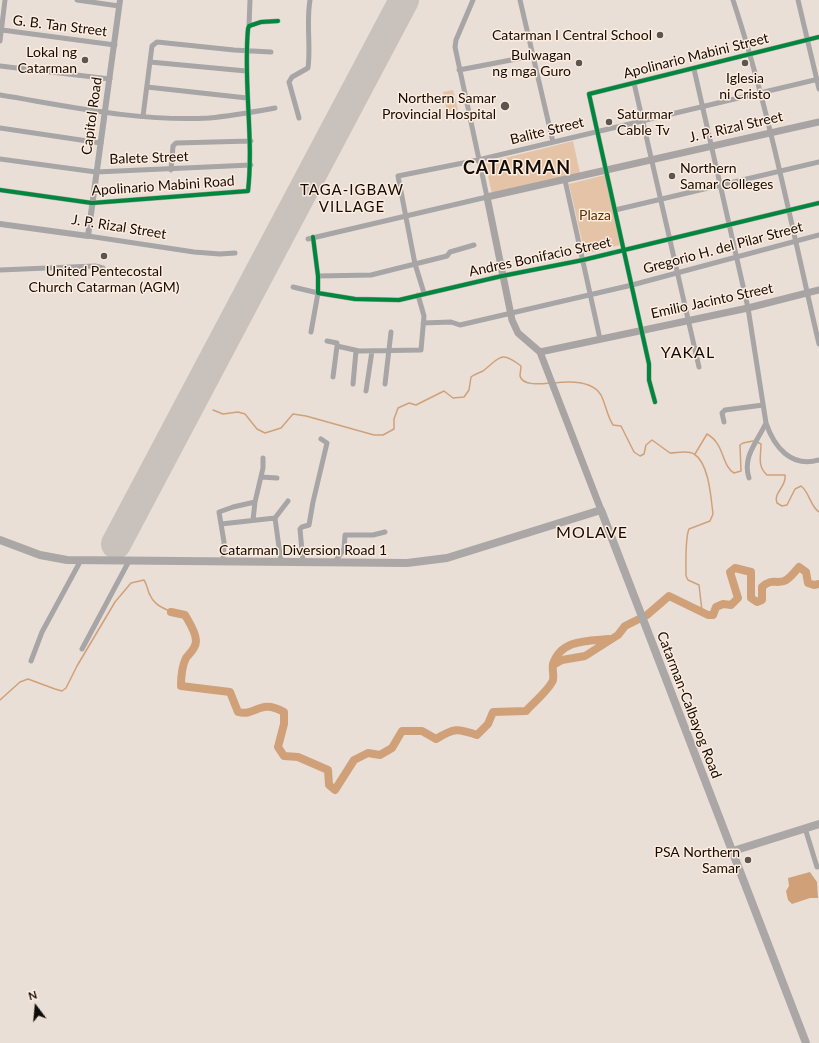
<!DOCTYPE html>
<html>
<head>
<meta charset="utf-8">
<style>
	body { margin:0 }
	#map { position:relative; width:819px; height:1043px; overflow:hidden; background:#e9dfd7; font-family:Lato,sans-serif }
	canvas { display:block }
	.north { position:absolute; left:16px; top:987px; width:40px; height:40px; -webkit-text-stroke:3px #feecdd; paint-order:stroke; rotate:344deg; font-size:11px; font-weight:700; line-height:16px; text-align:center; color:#120c08 }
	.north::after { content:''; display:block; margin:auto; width:14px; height:18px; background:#120c08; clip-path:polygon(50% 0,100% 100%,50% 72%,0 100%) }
</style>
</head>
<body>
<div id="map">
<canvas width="819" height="1043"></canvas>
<div class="north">N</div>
</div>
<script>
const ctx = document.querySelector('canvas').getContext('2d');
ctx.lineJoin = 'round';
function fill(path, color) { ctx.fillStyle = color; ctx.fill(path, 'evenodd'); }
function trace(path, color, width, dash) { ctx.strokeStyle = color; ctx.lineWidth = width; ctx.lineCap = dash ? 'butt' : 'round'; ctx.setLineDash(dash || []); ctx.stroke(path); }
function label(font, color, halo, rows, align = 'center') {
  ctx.font = font + ' Lato,sans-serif'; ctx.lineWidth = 3; ctx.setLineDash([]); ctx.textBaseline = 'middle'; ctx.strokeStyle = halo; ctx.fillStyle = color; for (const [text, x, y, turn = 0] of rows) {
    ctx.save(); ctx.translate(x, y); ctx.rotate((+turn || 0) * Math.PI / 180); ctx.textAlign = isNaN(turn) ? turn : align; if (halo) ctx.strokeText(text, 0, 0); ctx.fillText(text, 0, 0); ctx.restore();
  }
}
const green = new Path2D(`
	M453,90l5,20 -11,3 -4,-21z
	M573,141l7,32 -88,21 -7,-31z
	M605,175l15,70 -35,9 -16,-70z`);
const water = new Path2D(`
	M810,872l7,10 1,16h-8l-18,6 -4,-4 -2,-9 3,-5 -1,-8z`);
const stream = new Path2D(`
	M554,383c16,-2 38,-3 47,12 5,10 6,21 12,30l8,1 13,26 6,4 4,-2 2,-9 6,-5 18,13c7,0 18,-3 24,1 15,9 17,44 19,60l-3,7 -21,8c-4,9 -3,35 -3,47l2,4 11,5 3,26
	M213,410l10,4 15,-2 7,2 12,15 8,4 16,-5 12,-14 13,2 68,19h9l11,-6v-10l4,-11 11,-5 7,2 28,-14 9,7 11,-1 5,-7 2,-13c4,-3 8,-4 12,-6 17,-13 17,-21 38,-5 0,3 -1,8 -1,10 2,10 22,8 29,7
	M757,442l4,2c0,12 -4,22 6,31h18c2,12 -12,17 -8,28l5,3 5,-1 8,-16 6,-3c9,7 9,20 18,26
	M695,454l12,-20c18,10 14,31 27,39l7,-2 -1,-26 3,-2 10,-2
	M0,700l20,-18 8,-3 27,10 7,2 4,-3 11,-22 38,-64 16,-19 13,-3c4,6 3,10 6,15 4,10 12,12 21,17`);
const river = new Path2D(`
	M171,612l14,3c4,7 11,17 11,26 0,7 -6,12 -10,17 -4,8 -5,19 -5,28l49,6 8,20c18,5 21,-14 46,0v12l-6,23 6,9 14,1 30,13 1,15 6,5 19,-30 14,-7 12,2 12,-7 10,-17h20l14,8c18,-11 21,-11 41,-4l11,-11 5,-12 33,-1c7,-8 24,-22 27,-31 1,-5 -1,-11 0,-16 8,-25 35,-23 56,-25
	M553,665l9,-5 23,-4 33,-21 7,-9 22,-11 22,-19 39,19h5l3,-8 7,-3 8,1 7,-7 -8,-26 5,-4 16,4v26l6,4 5,-2v-13c10,-9 13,-3 22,-6 6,-2 11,-10 15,-14l7,5 2,11 6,2 5,-1`);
const runway = new Path2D(`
	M116,544l288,-544`);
const minor = new Path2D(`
	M77,0l42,6
	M520,0l33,142
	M733,0c37,112 59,229 86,344
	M798,0l21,89
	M249,26l1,-26
	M2,30l113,15
	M0,41l5,-41
	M150,62l96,9
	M0,66l110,13
	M694,69l54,239 18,115c-9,19 -24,34 -17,55
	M459,70l73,-14
	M634,83l65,284
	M147,87l100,11
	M0,95c68,11 139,27 209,23 22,-2 44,-6 66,-10
	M143,116l9,-70 5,-4 77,8 37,2
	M299,118l-10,-36 3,-5 16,-9c3,-23 -2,-45 2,-68
	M0,128l101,15
	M0,159l96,13 155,-7
	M171,170l2,-24 3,-3 75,-2
	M565,180l35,159
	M0,190l92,13 156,-12c6,-54 -5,-108 0,-162l1,-3 12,-4 17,-1
	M615,210l204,-48
	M88,236l106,16 26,2 15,-1
	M313,237l5,39v17l37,6 44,1 103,-24 81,-16 236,-57
	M308,239l179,-42 -32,-150 1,-7 17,-40
	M0,270l95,-4 8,2
	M318,276l53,-1 76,-19 3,-4 24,-7
	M293,287l25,6 -7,39
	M424,293l-9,-29 -17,-88 80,-16 341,-81
	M423,323l28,-1 9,3 172,-40 187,-50
	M327,341l10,2v3l22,5 62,-1 3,-34 -6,-21
	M333,377l4,-31
	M353,384l3,-33
	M385,384l6,-52
	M366,391l6,-40
	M655,402l-6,-22v-16l-60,-270 230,-57
	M724,422l-2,-9 3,-3 38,-5
	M766,423c8,24 25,45 53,37
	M261,477l16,1
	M275,518l6,44
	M253,520l2,-18
	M221,524l54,-6 13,-17
	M223,562l1,-20 -5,-30 14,-5 22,-5 8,-34v-10
	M303,562l-3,-33 2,-2 7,-2 4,-23 14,-59 -6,-4
	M334,563l10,-14 1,-14h28l12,-3
	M82,649l47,-88
	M31,661l11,-29 39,-72
	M805,828l12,39`);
const tertiary = new Path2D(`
	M0,224l88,12 32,-236`);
const secondary = new Path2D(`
	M540,352l208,-44 71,-18
	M601,510l-61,-158 -22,-19 -6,-13 -25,-123 332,-75`);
const primary = new Path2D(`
	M0,540l40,15 27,5 340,3 40,-5 154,-48 205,533
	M733,851l86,-27`);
const cycleway = new Path2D(`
	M0,190l92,13 156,-12c6,-54 -5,-108 0,-162l1,-3 12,-4 17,-1
	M313,237l5,39v17l37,6 44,1 103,-24 81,-16 236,-57
	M655,402l-6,-22v-16l-60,-270 230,-57`);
const markers = [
	[660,35,4,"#5d5650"],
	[85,60,4,"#5d5650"],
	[579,63,4,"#5d5650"],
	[745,63,4,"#5d5650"],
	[505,106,5,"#5d5650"],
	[609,122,4,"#5d5650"],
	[672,176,4,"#5d5650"],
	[104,256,4,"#5d5650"],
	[748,860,4,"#5d5650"]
];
const streetNames = [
	["G. B. Tan Street",60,26,7],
	["Apolinario Mabini Street",696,56,-14],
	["Capitol Road",92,116,-82],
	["J. P. Rizal Street",736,127,-13],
	["Balite Street",547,131,-14],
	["Balete Street",149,158,-2],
	["Apolinario Mabini Road",163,186,-4],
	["J. P. Rizal Street",119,227,9],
	["Gregorio H. del Pilar Street",723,248,-15],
	["Andres Bonifacio Street",540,257,-12],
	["Emilio Jacinto Street",712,301,-12],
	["Catarman Diversion Road 1",303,550],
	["Catarman-Calbayog Road",689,705,69]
];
const poiNames = [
	["Catarman I Central School",652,35],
	["Lokal ng",77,52],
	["Catarman",77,68],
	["Bulwagan",571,55],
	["ng mga Guro",571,71],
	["Iglesia",745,78,"center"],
	["ni Cristo",745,94,"center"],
	["Northern Samar",496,98],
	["Provincial Hospital",496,114],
	["Saturmar",617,114,"left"],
	["Cable Tv",617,130,"left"],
	["Northern",680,168,"left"],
	["Samar Colleges",680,184,"left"],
	["United Pentecostal",104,271,"center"],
	["Church Catarman (AGM)",104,287,"center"],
	["PSA Northern",740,852],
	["Samar",740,868]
];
const parkNames = [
	["Plaza",595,215]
];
const neighbourhoodNames = [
	["TAGA-IGBAW",352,190],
	["VILLAGE",352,207]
];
const quarterNames = [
	["YAKAL",688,353],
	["MOLAVE",592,533]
];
const districtNames = [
	["CATARMAN",517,168]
];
fill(green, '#e5c3a7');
fill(water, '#d0a179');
trace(stream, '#d0a179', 1.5);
trace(river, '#d0a179', 8);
trace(runway, '#c9c2bc', 30);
trace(minor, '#a7a5a6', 5);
trace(tertiary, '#a7a5a6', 6);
trace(secondary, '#a8a4a4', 7);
trace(primary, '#aba7a6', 8);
trace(cycleway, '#00873e', 4);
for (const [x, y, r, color] of markers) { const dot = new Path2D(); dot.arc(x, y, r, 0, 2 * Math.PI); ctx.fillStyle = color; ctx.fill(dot); trace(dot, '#feecdd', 1.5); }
label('14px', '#120c08', '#feecdd', streetNames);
label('14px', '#120c08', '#feecdd', poiNames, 'right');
label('14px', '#5a3104', '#feecdd', parkNames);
ctx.letterSpacing = '1px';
label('15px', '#120c08', '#feecdd', neighbourhoodNames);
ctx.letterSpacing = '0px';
ctx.letterSpacing = '1px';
label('16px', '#120c08', '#feecdd', quarterNames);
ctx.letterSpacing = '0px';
ctx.letterSpacing = '1px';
label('bold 18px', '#120c08', '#feecdd', districtNames);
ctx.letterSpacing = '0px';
</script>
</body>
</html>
